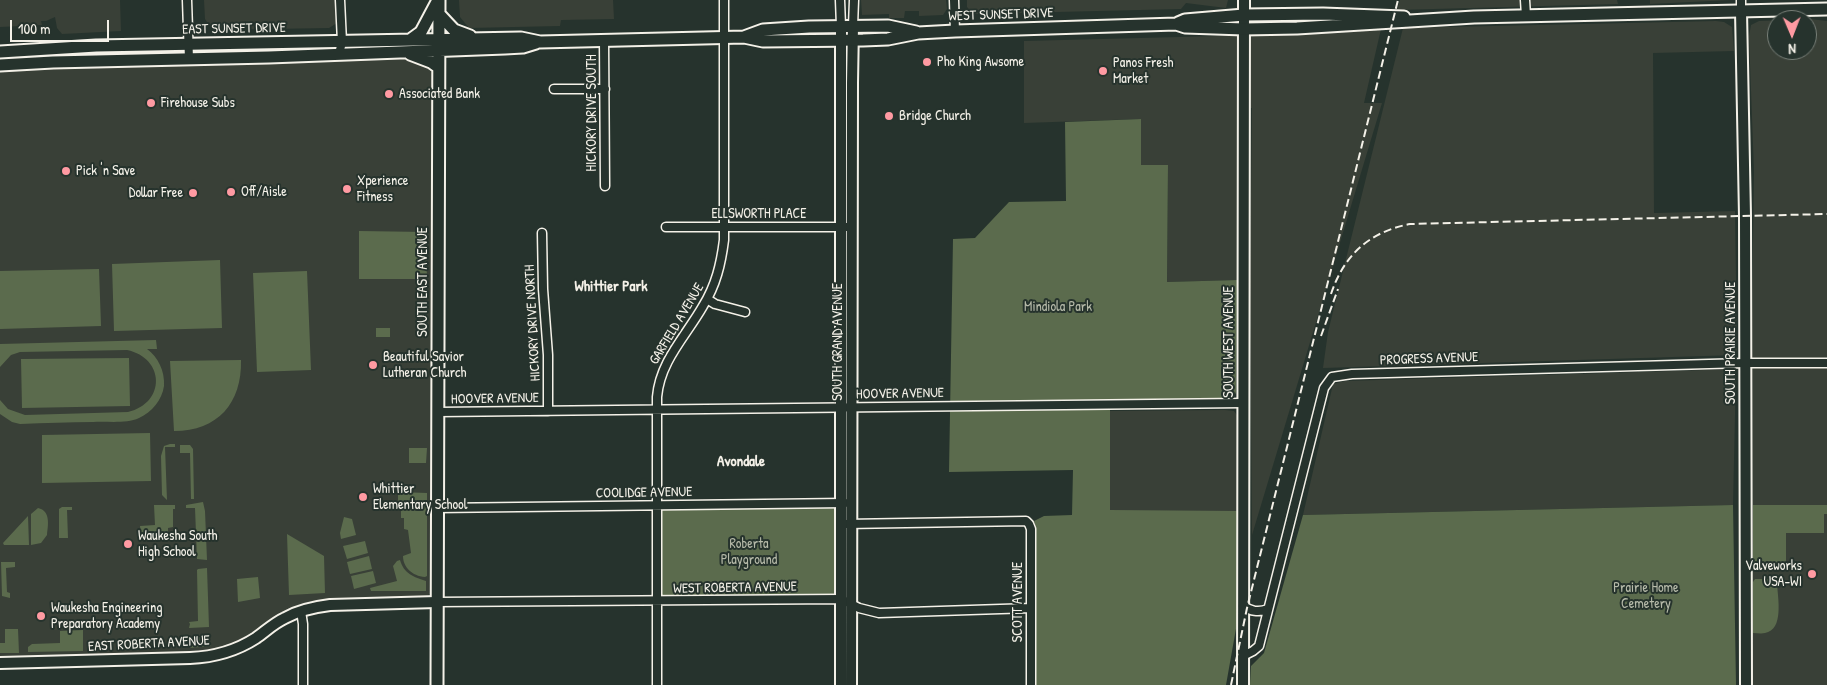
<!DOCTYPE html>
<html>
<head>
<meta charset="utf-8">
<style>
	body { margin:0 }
	#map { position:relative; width:1827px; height:685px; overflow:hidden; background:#26332d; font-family:"Patrick Hand",sans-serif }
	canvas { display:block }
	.north { position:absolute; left:1767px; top:10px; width:50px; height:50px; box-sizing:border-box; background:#26332d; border:1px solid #787f78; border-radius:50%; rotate:179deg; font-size:14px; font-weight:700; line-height:20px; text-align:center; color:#f4f1e8 }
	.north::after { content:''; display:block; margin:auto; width:18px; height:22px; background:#ff9aa2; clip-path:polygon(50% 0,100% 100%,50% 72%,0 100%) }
	.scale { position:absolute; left:10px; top:20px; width:99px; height:22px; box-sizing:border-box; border:2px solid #f4f1e8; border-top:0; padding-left:6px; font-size:15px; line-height:18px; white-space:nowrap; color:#f4f1e8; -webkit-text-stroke:4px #26332d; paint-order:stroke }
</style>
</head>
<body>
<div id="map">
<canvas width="1827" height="685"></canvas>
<div class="north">N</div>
<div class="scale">100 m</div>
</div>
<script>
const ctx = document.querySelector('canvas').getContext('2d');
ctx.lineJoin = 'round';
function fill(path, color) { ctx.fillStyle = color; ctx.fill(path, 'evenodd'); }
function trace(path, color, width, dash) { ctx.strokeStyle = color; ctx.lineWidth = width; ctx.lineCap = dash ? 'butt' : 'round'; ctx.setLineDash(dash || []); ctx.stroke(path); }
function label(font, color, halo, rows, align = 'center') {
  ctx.font = font + ' "Patrick Hand",sans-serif'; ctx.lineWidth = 4; ctx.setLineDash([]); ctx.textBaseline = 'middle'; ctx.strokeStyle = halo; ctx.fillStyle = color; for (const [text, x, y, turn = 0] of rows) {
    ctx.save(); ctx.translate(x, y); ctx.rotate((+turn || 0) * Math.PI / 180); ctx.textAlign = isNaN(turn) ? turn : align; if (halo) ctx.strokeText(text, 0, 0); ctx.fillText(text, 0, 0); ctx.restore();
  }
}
const built = new Path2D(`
	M0,0h120l1,31 -59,3 -5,-6 -2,-11 -9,4h-5l1,4 -42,2z
	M204,0h132l1,23 -8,5 -117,2 -7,-11z
	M459,0h154l1,19 -53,1 -1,6 -91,2 -9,-11z
	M861,0h85l1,9 -4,6 -24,1v-5h-14l-1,7h-15v-4l-27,1z
	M967,0h261l-2,8 -40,-5 -5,6 -208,5 -6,-7z
	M1400,0h217l1,4 -221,6z
	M1650,0h81l-81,4z
	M1810,19l17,2v664h-74l-1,-368 2,-145 -5,-136 2,-11 8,-4zM1777,20h30v30h-30z
	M1716,21l8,1 8,5 2,24 -81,2 1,160 81,-2 2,144 -414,13 5,-36 75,-304z
	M1368,29h13l-17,74h18l-130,432 -2,-256 2,-171h-15v172l-70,2 1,-117h-27v-46l-117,4v-82l233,-6z
	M413,57l18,10 1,4 -2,523 -5,3 -84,1 -33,4 -20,8 -51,32 -10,5 -22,5 -205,6v-588l43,-4z
	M1736,369l-3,136 -430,10 30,-131 12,-3z
	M1225,410l9,1 3,4v96h-127v-100z`);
const green = new Path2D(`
	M1141,119v46h27l-1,117 70,-2 -1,112 -2,5 -5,2 -119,2v109l127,1v112l-11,62h-191l1,-157 -2,-7 10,-5 28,-1 1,-45 -124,2 4,-233 22,-1 34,-36 57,-1 -1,-79z
	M359,231l67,1 1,47h-68z
	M220,260l2,68 -108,3 -2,-67z
	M99,269l2,57 -101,3v-58z
	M307,271l4,99 -54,2 -4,-99z
	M376,328h14v9h-14z
	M156,340l1,9h-10c11,8 18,22 17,37 -2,14 -12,26 -25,32 -13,6 -31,3 -46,4 -24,0 -48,1 -73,2l-8,-2 -12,-8v-14l8,9 17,6 103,-3c38,-9 37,-54 -1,-62l-107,2 -9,3 -11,12v-23z
	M129,358l1,48 -108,2 -1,-49z
	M241,360c1,43 -23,71 -67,71l-4,-70z
	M150,433l1,48 -109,2v-48z
	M170,444h5v3h-10l2,53 -5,-5 -1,-39 3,-10z
	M180,445h10l3,4 1,50h-3l-1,-46h-10z
	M409,448h18l-1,15h-17z
	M400,492l27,1v83l-2,1c-13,-1 -22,-10 -22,-21l8,-3 -3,-23 -4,-1v-11h-3v-12h-3v-11h2z
	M203,502l2,9 2,49 -10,-1 -2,-51h-9v-3z
	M841,503v96l-184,2v-96z
	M154,505h21v4h-2v18l-5,1v6l-27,1 -1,-9 15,-1z
	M1733,505l3,180h-486l1,-19 13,-13 39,-138z
	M1753,505h74v9h-3v19h-38v34h-33z
	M62,507h10v3h-5l1,28h-9v-29z
	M38,508c13,3 10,17 9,27l-6,8 -10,2v-31z
	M28,516l1,29h-25l-1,-2z
	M344,517l8,2 4,16 -15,4 -1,-6z
	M287,534l37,22 1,37 -36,2z
	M365,541l3,12 -21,6 -4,-13z
	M369,556l3,13 -22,5 -3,-12z
	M400,560c4,14 14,17 26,21v10h-55l-1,-3 27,-7 -4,-15 4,-5z
	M15,562v5l-9,1 1,24 3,1v5l-8,-2 -1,-34z
	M207,568l2,59 -20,1 1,-4 -1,-2 9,-1 -1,-51 1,-1z
	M373,571l3,12 -22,6 -3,-13z
	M258,577l2,21 -22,4 -1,-23z
	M1755,579h19l3,5c1,14 7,46 -12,49 -4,1 -8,0 -12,0v-51z
	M5,629h13l1,24h-19v-10h5z
	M83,630v21l-55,1v-5l4,-3 28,-1v-12z
	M194,637h11l6,9 -21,2v-8l4,-1z`);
const minor = new Path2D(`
	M187,0l2,59
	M840,0l1,26
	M954,0l1,31
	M1525,0l1,16
	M1741,11v-11
	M853,26l1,-26
	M604,40l1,146
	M339,54l3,-12 -2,-42
	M554,89h51
	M666,227h186
	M542,233l1,56 5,66v56
	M707,299l8,5 30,8
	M438,412l805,-9
	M437,508l408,-5
	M846,524l180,-3 3,3 2,5v156
	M437,602l404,-3 18,9 20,5 152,-5
	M1243,606c8,5 15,7 25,3
	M301,611l2,13v61
	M1243,656l10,-5 6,-5 65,-258 8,-11 20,-3 393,-11h82
	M657,685v-288c3,-36 29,-61 46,-91 13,-21 18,-42 21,-66v-240`);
const tertiary = new Path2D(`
	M1741,11l4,205 1,469
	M841,26v659
	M0,663l190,-5c24,-1 46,-7 66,-20 10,-7 18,-15 29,-20 14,-8 29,-11 45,-13l107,-3
	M851,685l1,-602 1,-57
	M1243,685l1,-685`);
const secondary = new Path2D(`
	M439,14l15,16 16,6
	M1178,23l7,-3 59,-5 79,-1 81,3
	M744,37l19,-7 46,-3 79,-1 28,6
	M410,40l11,-8 16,-30
	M0,52l96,-6 425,-8 19,4 204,-5 19,4 100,-1 25,-1 30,-6 37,-2 221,-7 9,3 59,2 53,-1 177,-11 353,-8
	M410,54l21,8 7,5
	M0,65l53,-3 216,-5 236,-9 18,-1 13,-4
	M437,685l2,-685`);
const rail = new Path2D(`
	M1331,294c13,-39 38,-62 79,-70l417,-10
	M1321,336l17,-47
	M1231,685l16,-77 151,-608`);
const markers = [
	[927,62,5,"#ff9aa2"],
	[1103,71,5,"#ff9aa2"],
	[389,94,5,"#ff9aa2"],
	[151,103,5,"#ff9aa2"],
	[889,116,5,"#ff9aa2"],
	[66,171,5,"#ff9aa2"],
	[347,189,5,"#ff9aa2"],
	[231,192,5,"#ff9aa2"],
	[193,193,5,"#ff9aa2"],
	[373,365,5,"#ff9aa2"],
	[363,497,5,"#ff9aa2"],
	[128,544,5,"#ff9aa2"],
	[1812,574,5,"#ff9aa2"],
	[41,616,5,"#ff9aa2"]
];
const streetNames = [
	["WEST SUNSET DRIVE",1001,15,-2],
	["EAST SUNSET DRIVE",234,29,-1],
	["HICKORY DRIVE SOUTH",592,113,-90],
	["ELLSWORTH PLACE",759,214],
	["SOUTH EAST AVENUE",423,282,-90],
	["HICKORY DRIVE NORTH",533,323,-93],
	["GARFIELD AVENUE",677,324,-59],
	["SOUTH GRAND AVENUE",838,342,-90],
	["SOUTH WEST AVENUE",1229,342,-90],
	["SOUTH PRAIRIE AVENUE",1731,343,-90],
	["PROGRESS AVENUE",1429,359,-2],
	["HOOVER AVENUE",900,394,-1],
	["HOOVER AVENUE",495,399,-1],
	["COOLIDGE AVENUE",644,493,-1],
	["WEST ROBERTA AVENUE",735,588,-1],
	["SCOTT AVENUE",1018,602,-90],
	["EAST ROBERTA AVENUE",149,644,-3]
];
const poiNames = [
	["Pho King Awsome",937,62],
	["Panos Fresh",1113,63],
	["Market",1113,79],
	["Associated Bank",399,94],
	["Firehouse Subs",161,103],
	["Bridge Church",899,116],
	["Pick 'n Save",76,171],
	["Xperience",357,181],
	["Fitness",357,197],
	["Off/Aisle",241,192],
	["Dollar Free",183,193,"right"],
	["Beautiful Savior",383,357],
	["Lutheran Church",383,373],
	["Whittier",373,489],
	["Elementary School",373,505],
	["Waukesha South",138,536],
	["High School",138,552],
	["Valveworks",1802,566,"right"],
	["USA-WI",1802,582,"right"],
	["Waukesha Engineering",51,608],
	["Preparatory Academy",51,624]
];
const parkNames = [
	["Mindiola Park",1058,307],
	["Roberta",749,544],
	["Playground",749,560],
	["Prairie Home",1646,588],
	["Cemetery",1646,604]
];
const neighbourhoodNames = [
	["Whittier Park",611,287],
	["Avondale",741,462]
];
fill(built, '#394037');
fill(green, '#5b6b4d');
trace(minor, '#f4f1e8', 11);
trace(tertiary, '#f4f1e8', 14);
trace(secondary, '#f4f1e8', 15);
trace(minor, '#26332d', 8);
trace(tertiary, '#26332d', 10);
trace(secondary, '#26332d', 11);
trace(rail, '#f4f1e8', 2, [8, 4]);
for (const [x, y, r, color] of markers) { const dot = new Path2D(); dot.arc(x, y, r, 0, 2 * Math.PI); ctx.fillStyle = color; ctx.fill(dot); trace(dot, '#26332d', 2); }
label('14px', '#f4f1e8', '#26332d', streetNames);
label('14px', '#f4f1e8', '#26332d', poiNames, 'left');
label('14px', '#b7bbaa', '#26332d', parkNames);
label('bold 15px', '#f4f1e8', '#26332d', neighbourhoodNames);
</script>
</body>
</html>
